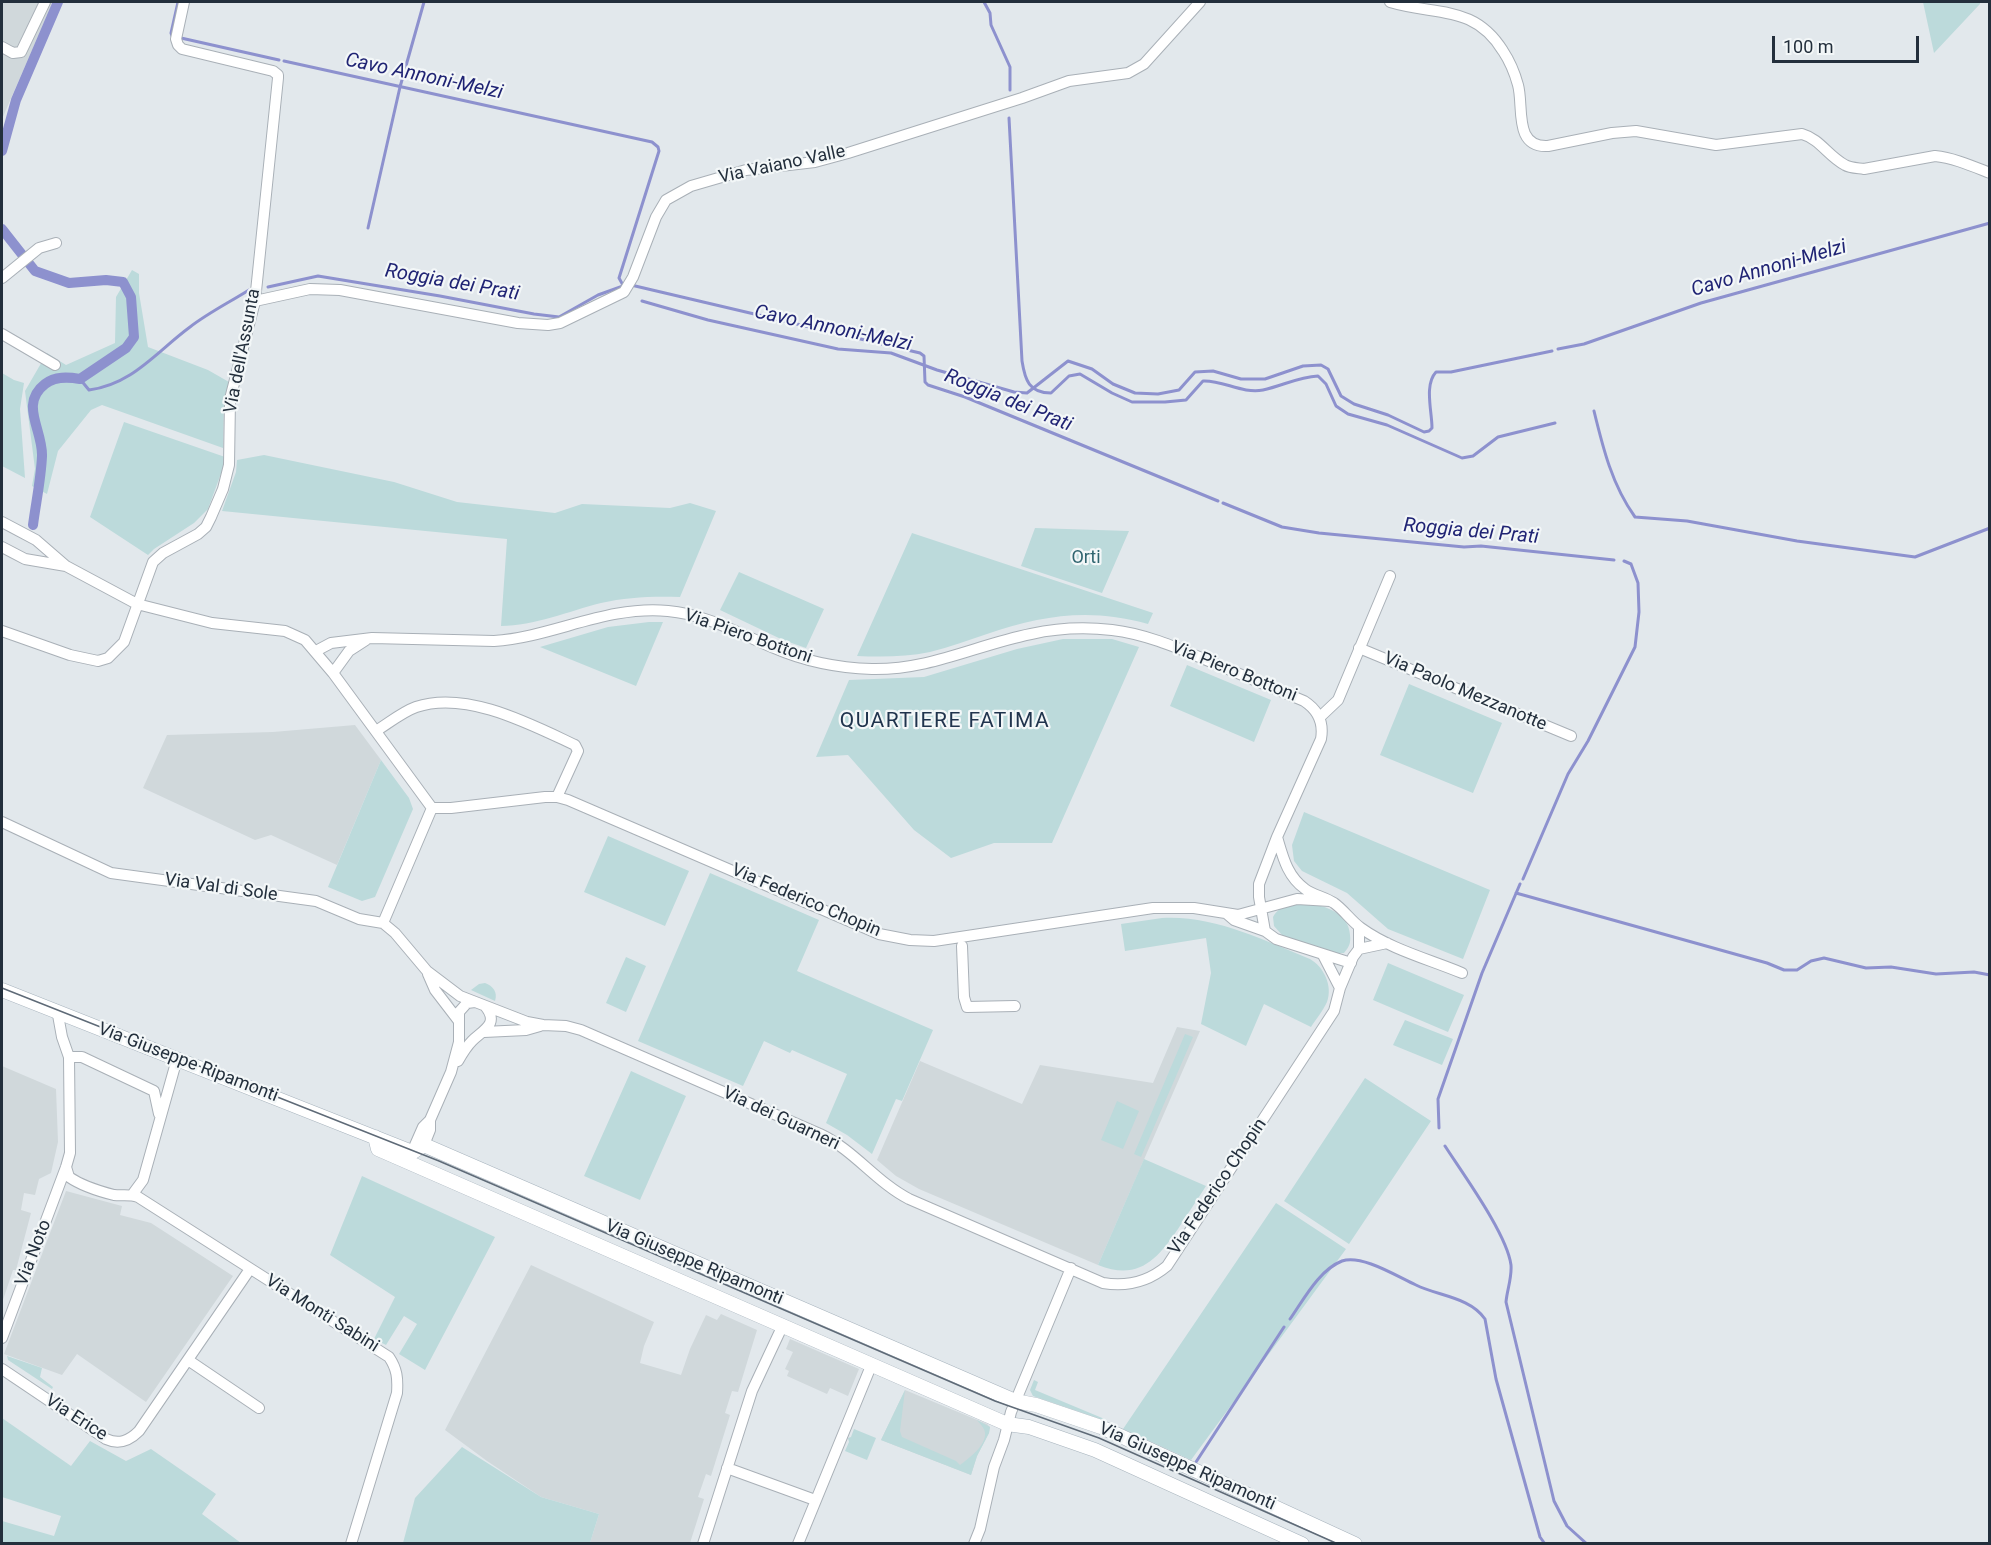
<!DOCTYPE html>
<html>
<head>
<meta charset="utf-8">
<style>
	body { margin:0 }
	#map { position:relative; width:1991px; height:1545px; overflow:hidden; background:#e2e8ec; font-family:Roboto,sans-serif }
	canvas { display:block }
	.frame { position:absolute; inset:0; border:3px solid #232f3c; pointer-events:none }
	.scale { position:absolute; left:1772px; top:36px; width:147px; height:27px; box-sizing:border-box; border:3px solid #232f3c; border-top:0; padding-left:8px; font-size:18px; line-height:21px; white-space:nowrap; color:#232f3c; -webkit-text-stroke:4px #f3f7f8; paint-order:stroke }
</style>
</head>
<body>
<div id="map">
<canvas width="1991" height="1545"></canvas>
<div class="frame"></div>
<div class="scale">100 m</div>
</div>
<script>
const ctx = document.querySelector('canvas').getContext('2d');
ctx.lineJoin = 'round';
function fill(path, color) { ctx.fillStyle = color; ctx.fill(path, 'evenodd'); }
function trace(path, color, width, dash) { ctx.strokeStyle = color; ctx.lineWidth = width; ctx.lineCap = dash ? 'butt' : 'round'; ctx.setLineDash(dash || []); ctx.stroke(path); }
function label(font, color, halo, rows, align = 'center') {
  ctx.font = font + ' Roboto,sans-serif'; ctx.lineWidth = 4.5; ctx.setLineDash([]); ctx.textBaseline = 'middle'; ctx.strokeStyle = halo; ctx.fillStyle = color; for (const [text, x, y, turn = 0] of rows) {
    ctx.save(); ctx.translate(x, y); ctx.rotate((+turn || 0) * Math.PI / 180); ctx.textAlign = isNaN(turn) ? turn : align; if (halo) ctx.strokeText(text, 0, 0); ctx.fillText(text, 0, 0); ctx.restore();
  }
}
const built = new Path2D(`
	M2,2h51l-51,117z
	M355,725l26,35 -44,105 -66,-30 -16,5 -112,-52 24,-53 106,-3z
	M1177,1027l23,4 -102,234 -179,-76 -23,-13 -19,-16 43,-99 102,43 18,-39 113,18z
	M2,1066l54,23 2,53 -7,31 -12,6 -4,16 -11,-2 -3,17 10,3 -15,57h-3l-11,33z
	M66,1191l56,15 -2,9 31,8 82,53 -87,126 -69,-48 -15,21 -58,-21z
	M531,1265l123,57 -10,24 -4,17 41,12 9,-26 16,-34 11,5 4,-6 36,16 -19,62 -6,-1 -7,22 5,2 -19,61 -5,-2 -8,23 6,2 -14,44h-100l9,-29 -58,-17 -54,-36 -42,-31z
	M790,1339l69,30 -11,27 -18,-8 -3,6 -40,-18 2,-5 -4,-2 8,-17 -7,-3z
	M905,1390l82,34 3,3 -1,6 -12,23 -6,19 -90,-35z`);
const green = new Path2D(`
	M1923,2h57v2l-46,49z
	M132,270l7,4v19l9,54 60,23 21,12 -5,17 -1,49 -121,-43 -11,5 -33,41 -11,43 -15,-8 3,-17 -10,-78 22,-38 19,12 49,-22 1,-46z
	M2,373l12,7 10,3 -4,26 5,69 -23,-12z
	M124,422l101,35 -2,11 -15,41 -14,14 -40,26 -6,6 -58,-38z
	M264,455l130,27 63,20 98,11 27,-9 88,4 20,-5 26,8 -36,86c-27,-1 -53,0 -79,6 -32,8 -67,23 -100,23l6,-87 -285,-28 14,-39 1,-12z
	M1035,528l94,3 -27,62 -81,-27z
	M912,533l241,80 -5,11c-58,-16 -105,-9 -161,10 -19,6 -37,13 -57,18 -24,5 -48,5 -73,4z
	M739,572l85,37 -18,39 -23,-8 -63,-30z
	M649,622h14l-27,64 -96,-39 68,-20z
	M1063,639h49l27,8 -87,196h-58l-43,15 -37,-28 -66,-75 -32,2 33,-77 75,-3 93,-28z
	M1187,665l84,35 -17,42 -84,-36z
	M1409,684l93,39 -29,70 -93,-38z
	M381,760l28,38 4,11 -38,88 -13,4 -34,-14z
	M1304,812l186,78 -27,69 -75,-30 -41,-36 -45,-22 -8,-10 -2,-16z
	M608,836l81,35 -24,55 -81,-34z
	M710,873l109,47 -22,51 136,59 -31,71 -6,-2 -24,55 -25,-19 -21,-12 21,-49 -55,-24 -2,3 -26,-12 -21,45 -105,-45z
	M1307,903c19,3 42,10 43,32 1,8 -1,12 -6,18h-13l-49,-18 -8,-9 -1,-9c7,-13 21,-12 34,-14z
	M1162,918c52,-3 101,22 148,41 14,8 23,27 17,43 -4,9 -11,17 -16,25l-47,-23 -18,42 -45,-22 10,-51 -5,-35 -81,13 -4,-27z
	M626,957l20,9 -20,46 -20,-9z
	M1388,963l76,32 -16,37 -75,-32z
	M485,983c8,3 13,9 10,18l-24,-11 8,-6z
	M1405,1020l48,19 -11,26 -49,-20z
	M1185,1034l8,3 -52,120 -7,-3z
	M631,1071l55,25 -46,104 -56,-24z
	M1365,1078l66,43 -82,123 -65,-43z
	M1117,1101l22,10 -16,38 -22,-9z
	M1144,1159l62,27c-9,14 -19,29 -28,43 -21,31 -40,52 -80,36z
	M362,1176l133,61 -70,133 -26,-16 18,-30 -13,-8 -18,29 -12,-6 21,-42 -65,-42z
	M1276,1203l70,46 -155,211 -68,-31z
	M7,1356l35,12 -2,9 13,10 -1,2 -44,-29z
	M1034,1380l4,2 -3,8 72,30 -1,1 -73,-25 -3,-6z
	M905,1390l-5,41 2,6 54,24 4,4c9,-7 26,-19 25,-32 0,-5 -6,-10 -8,-13l13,7 -1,6 -12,23 -6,19 -90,-35z
	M2,1418l69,48 19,-25 36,20 25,-12 65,45 -14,20 39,29h-239v-22l52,15 7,-20 -59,-19z
	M854,1429l22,9 -9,22 -22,-9 4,-9 -1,-4 3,-1z
	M462,1447l79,50 58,17 -9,29h-187l12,-45z`);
const stream = new Path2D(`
	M984,2l6,11 1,12 19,42v23
	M172,36l-1,-3 7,-31
	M181,38l98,22
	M284,61l368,81 6,5 1,4 -40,127 5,9
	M1009,118l13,243c3,19 7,32 29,32l18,-17 11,-2 32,19 20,9h33l21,-2 17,-19c20,-1 39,13 60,9 19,-4 35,-13 55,-14l8,8 10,22 12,8 39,11 75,33 11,-2 25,-19 57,-14
	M368,228l32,-141 24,-85
	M631,285l289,68 4,3 1,26 3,3 37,12 253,104
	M268,287l50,-11 122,20 94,18 25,3 39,-22 25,-9
	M642,301l66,19 130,29 53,4 46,17 77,22 13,1 41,-32 24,8 21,15 22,9 23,1 21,-4 16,-18 18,-1 28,8h24l38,-13 18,-1 7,4 13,27 13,8 34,11 36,17 5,-1 3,-3c0,-17 -8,-43 4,-56h15l101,-21
	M1558,349l26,-5 117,-41 289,-80
	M80,379l9,11c44,-6 67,-38 101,-63 18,-14 40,-25 59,-37
	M1594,411c9,37 18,74 41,106l52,4 110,20 118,16 75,-29
	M1223,503l59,24 37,6 145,14 17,-1 133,14
	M1523,879l45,-105 20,-33 47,-94 4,-35 -1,-29 -7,-19 -7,-3
	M1516,893l251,70 17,7h13l14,-9 13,-3 42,10 25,-1 45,7 38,-2 16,3
	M1439,1128l-1,-29 44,-126 38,-89
	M1445,1146c18,28 62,88 66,119 1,13 -4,25 -5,37l48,199 13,25 20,18
	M1290,1319c14,-20 29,-49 52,-58 20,-7 56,16 74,24 22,11 54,12 69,34l11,60 44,158 5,7
	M1196,1462l88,-135`);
const canal = new Path2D(`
	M2,151l14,-51 42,-98
	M2,229l33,42 34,12 37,-3 17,2 8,15 3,40 -8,11 -46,31c-12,-2 -25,-3 -35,5 -26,20 -2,46 -3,72 -1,23 -6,46 -9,69`);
const street = new Path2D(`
	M1390,2c46,14 84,2 113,49 6,9 12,23 15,34 6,21 -5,63 30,61l64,-13 24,-2 80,14 86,-11c18,5 26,22 43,31 5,3 12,3 19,4l71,-13c19,2 37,10 55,17
	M2,47l11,6 8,-1 24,-50
	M2,278l37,-30 17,-5
	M255,301l55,-12 30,1 178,33 30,2 12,-2 64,-31 9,-15 23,-60 10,-17 25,-14 55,-16 69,-8 33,-9 174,-55 47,-17 59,-8 16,-9 56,-62
	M2,334l53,31
	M2,522l34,18 30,26 71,38 75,19 73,8 20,9 28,33 99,135
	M2,547l23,12 41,7
	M2,631l68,24 28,6 10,-3 16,-16 29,-80 10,-9 35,-19 8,-7 5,-10 12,-28 6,-24 1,-66 25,-98 23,-223v-3l-5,-4 -91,-22 -4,-4 -2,-6 8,-37
	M1359,648l212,88
	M316,651l15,-8 41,-5 122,3c59,-4 113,-36 174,-30 37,3 72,23 106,37 30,13 65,20 98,21 58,1 104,-24 159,-35 27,-6 54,-7 81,-4 35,4 68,19 99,32 31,13 62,26 93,39 14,9 20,21 17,38l-44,98 -18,47v13l6,34
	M333,673l16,-22 17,-11
	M1320,717l18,-17 52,-124
	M376,731c13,-8 26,-19 40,-24 50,-17 114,17 159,38l3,6 -21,46
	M432,808h19l94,-11h12l11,3 311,134 31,6 24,1 219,-33h41l44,7 59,-16 33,2
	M2,822l109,51 205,28 43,18 24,4 12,10 32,38 33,25 67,26 16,3 23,1 15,4 239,104c34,16 56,48 89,65l194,84c24,4 45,-1 64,-17l167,-255 6,-23 13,-31 6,-8v-22
	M1277,837c6,20 10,39 28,52 8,6 20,8 29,14 10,7 17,18 27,25 29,21 67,31 101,45
	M1227,914l7,6 31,11 11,8 75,24
	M383,923l49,-115
	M962,946l2,51 3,10 48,-1
	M1359,949l28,-6
	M1323,955l17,33
	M428,974l7,16 23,30
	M484,1032l42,-2 14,-4
	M69,1057h13l72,34 5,23
	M458,1061c4,-7 8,-14 14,-20 11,-11 28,-17 13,-35
	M424,1145l6,-15v-10
	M412,1152l11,-25 7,-7 21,-48 8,-30v-30l8,-9 8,-1
	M66,1167l3,10c13,9 29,14 45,18 8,1 16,-1 24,2l251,160c8,12 9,21 8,36l-46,151
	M132,1195l11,-15 34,-121
	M2,1338l64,-171 4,-14 -1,-96 -7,-20 -4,-22 -4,-4
	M188,1360l71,48
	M2,1369l104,70c13,6 23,2 33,-8l111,-162
	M727,1468l88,32
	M703,1544l49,-153 30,-64
	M798,1544l73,-178
	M974,1544l6,-15 14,-62 10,-27 7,-28 60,-144`);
const secondary = new Path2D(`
	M2,990l410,162
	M375,1137l3,12 629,275 22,3 66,23 207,94
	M402,1159l22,-14 591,256 21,4 65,22 254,117`);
const tram = new Path2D(`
	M2,988l437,173 556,240 104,37 239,106`);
const streetNames = [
	["Via Vaiano Valle",782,165,-12],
	["Via dell'Assunta",243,351,-79],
	["Via Piero Bottoni",748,637,19],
	["Via Piero Bottoni",1234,672,22],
	["Via Paolo Mezzanotte",1465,692,23],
	["Via Val di Sole",221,888,8],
	["Via Federico Chopin",806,901,23],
	["Via Giuseppe Ripamonti",188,1063,21],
	["Via dei Guarneri",781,1119,25],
	["Via Federico Chopin",1218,1187,-56],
	["Via Noto",34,1253,-69],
	["Via Giuseppe Ripamonti",694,1263,23],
	["Via Monti Sabini",322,1314,32],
	["Via Erice",76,1418,33],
	["Via Giuseppe Ripamonti",1187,1467,24]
];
const parkNames = [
	["Orti",1086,558]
];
const waterNames = [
	["Cavo Annoni-Melzi",424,77,12],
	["Cavo Annoni-Melzi",1769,269,-16],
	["Roggia dei Prati",452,283,10],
	["Cavo Annoni-Melzi",833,329,12],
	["Roggia dei Prati",1008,401,22],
	["Roggia dei Prati",1471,532,5]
];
const quarterNames = [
	["QUARTIERE FATIMA",945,722]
];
fill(built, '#d0d8db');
fill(green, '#bcdadb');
trace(stream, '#8d91ce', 3);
trace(canal, '#8d91ce', 10);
trace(street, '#a9b0b7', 12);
trace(secondary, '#a7b3bd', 15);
trace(street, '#fff', 10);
trace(secondary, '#fff', 14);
trace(tram, '#5e6a77', 1.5);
label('18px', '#232f3c', '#f3f7f8', streetNames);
label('18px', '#306570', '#f3f7f8', parkNames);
label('italic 20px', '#202474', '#f3f7f8', waterNames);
ctx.letterSpacing = '1.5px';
label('21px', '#20344d', '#f3f7f8', quarterNames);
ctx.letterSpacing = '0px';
</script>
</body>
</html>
